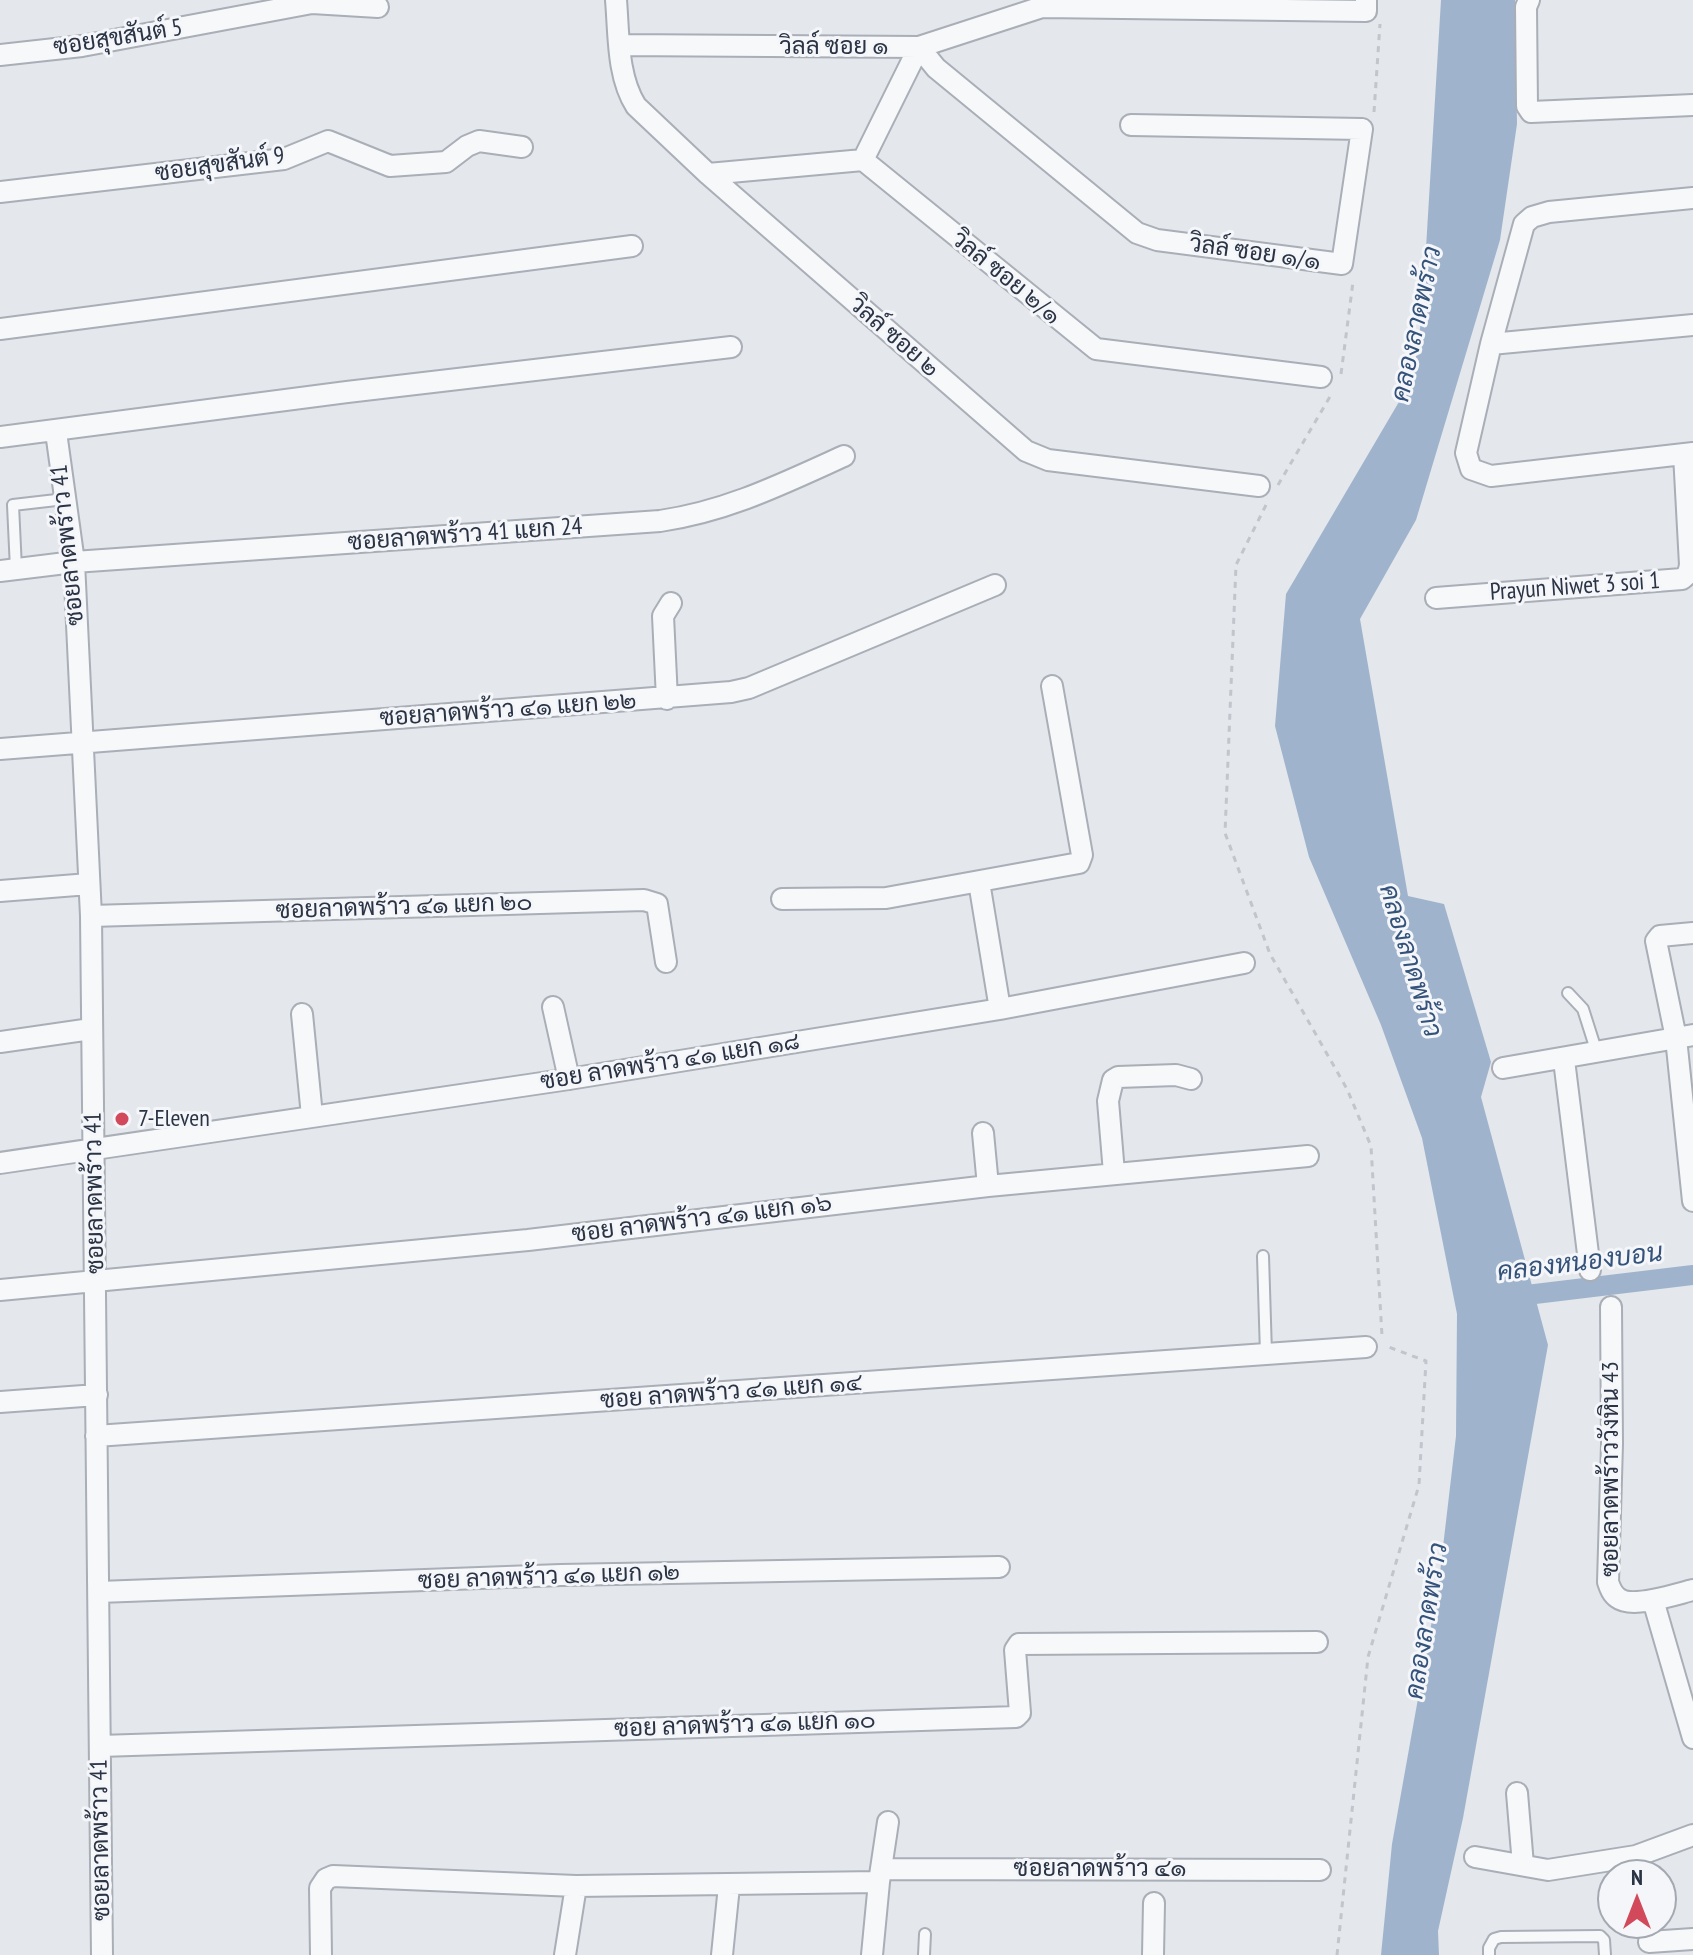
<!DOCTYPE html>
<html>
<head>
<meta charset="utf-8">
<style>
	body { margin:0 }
	#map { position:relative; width:1693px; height:1955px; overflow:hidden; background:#e4e7ec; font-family:"PT Sans Narrow",sans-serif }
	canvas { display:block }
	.north { position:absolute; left:1597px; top:1859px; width:80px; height:80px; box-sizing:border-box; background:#f4f6f9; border:2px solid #a4a8b1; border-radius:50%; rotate:0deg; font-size:22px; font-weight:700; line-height:32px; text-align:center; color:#2b3445 }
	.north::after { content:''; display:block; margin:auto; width:28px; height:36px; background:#d1495b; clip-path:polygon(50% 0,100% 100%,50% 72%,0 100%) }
</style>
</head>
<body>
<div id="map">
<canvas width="1693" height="1955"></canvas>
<div class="north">N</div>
</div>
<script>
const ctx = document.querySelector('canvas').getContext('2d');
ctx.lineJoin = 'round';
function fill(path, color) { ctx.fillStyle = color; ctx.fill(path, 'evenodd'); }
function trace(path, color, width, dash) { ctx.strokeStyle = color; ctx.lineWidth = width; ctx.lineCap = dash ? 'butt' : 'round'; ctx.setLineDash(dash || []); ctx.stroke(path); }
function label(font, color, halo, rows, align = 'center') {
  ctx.font = font + ' "PT Sans Narrow",Sarabun,sans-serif'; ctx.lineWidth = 6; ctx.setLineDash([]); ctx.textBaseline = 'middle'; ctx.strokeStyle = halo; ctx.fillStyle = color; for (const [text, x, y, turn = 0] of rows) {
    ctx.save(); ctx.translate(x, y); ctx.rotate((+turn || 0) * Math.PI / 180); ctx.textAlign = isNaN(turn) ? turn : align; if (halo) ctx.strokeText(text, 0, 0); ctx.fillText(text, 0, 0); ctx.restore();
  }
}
const water = new Path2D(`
	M1441,0h74l2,124 -17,116 -84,280 -56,99 48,277 36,8 47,158 -10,35 67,248 -85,473 -25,113 1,24h-58l11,-111 47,-263 17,-145 1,-122 -35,-176 -41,-113 -72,-168 -34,-131 11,-132 127,-216 9,-64z`);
const canal = new Path2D(`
	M1510,1297l183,-22`);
const path = new Path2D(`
	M1374,112l6,-88
	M1341,374l12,-92
	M1278,485l53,-90
	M1266,505l-30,60 -11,268 45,121 77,135 24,57 11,190
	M1337,1955l31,-298 51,-172 7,-124 -40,-15`);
const lane = new Path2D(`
	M16,569l-3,-64 52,-6
	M1568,993l15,16 14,44
	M1263,1256l3,98
	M924,1955l1,-21
	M1489,1955v-7l5,-9 7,-2 99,-1 4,4 1,15`);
const street = new Path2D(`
	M616,0c3,35 1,76 20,106l72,68 318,277 22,9 211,26
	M1529,0l-3,7 1,99 4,6 162,-7
	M620,45l299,2 123,-40 324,4v-11
	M0,55l82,-9 230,-43 66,4
	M863,160l56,-113 17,21 201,165 20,7 185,24 20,-135 -231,-4
	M708,174l155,-14 233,189 225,28
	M0,192l284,-33 44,-18 62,25 56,-4 21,-16 12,-5 43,6
	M1693,198l-144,14 -17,5 -8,7 -33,120 -25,109 5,16 20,7 202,-23
	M0,329l632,-83
	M1491,344l202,-19
	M56,432l18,130 17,354 11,1039
	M0,437l347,-45 384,-45
	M0,571l74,-9 586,-41c68,-10 122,-37 184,-65
	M1436,598l246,-19 6,-5 2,-9 -6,-111
	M667,699l-4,-83 8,-13
	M0,749l731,-57 18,-4 246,-103
	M979,882l21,127
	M0,891l89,-7
	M782,899l104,-1 193,-35 3,-8 -30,-169
	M91,916l553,-16 13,4 9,58
	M1693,933l-33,3 -4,5 20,97 17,163
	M553,1007l16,72
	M302,1014l10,102
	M0,1042l91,-13
	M1564,1060l26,210
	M1503,1068l190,-33
	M983,1133l5,53
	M0,1163l569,-84 431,-70 244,-46
	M1114,1173l-6,-72 5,-21 5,-3 58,-2 15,4
	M0,1290l528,-50 460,-54 320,-30
	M1611,1307l1,137 -4,138c2,6 4,12 10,16 14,11 58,-4 75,-8
	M0,1402l97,-7
	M96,1436l1270,-89
	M99,1592l462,-17 438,-8
	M1653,1600l40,138
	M100,1746l916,-29 4,-4 -5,-63 4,-6 298,-2
	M1517,1793l6,72
	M1475,1857l73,13 88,-14 57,-21
	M881,1869l439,1
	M1649,1942l44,-3
	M321,1955l-1,-67 6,-9 7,-3 243,10 303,-4
	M565,1955l11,-69
	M722,1955l7,-69
	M872,1955l7,-73 9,-60
	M1153,1955l1,-52`);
const markers = [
	[122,1119,8,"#d1495b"]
];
const streetNames = [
	["ซอยสุขสันต์ 5",118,38,-9],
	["วิลล์ ซอย ๑",834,47],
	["ซอยสุขสันต์ 9",220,165,-8],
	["วิลล์ ซอย ๑/๑",1255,253,8],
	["วิลล์ ซอย ๒/๑",1006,278,39],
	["วิลล์ ซอย ๒",894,337,41],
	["ซอยลาดพร้าว 41 แยก 24",465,535,-4],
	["ซอยลาดพร้าว 41",68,545,-96],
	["Prayun Niwet 3 soi 1",1575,587,-4],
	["ซอยลาดพร้าว ๔๑ แยก ๒๒",508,710,-4],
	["ซอยลาดพร้าว ๔๑ แยก ๒๐",404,907,-2],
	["ซอย ลาดพร้าว ๔๑ แยก ๑๘",670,1062,-9],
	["ซอยลาดพร้าว 41",95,1193,-91],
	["ซอย ลาดพร้าว ๔๑ แยก ๑๖",702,1219,-7],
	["ซอย ลาดพร้าว ๔๑ แยก ๑๔",731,1392,-4],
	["ซอยลาดพร้าววังหิน 43",1611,1469,-90],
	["ซอย ลาดพร้าว ๔๑ แยก ๑๒",549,1577,-2],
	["ซอย ลาดพร้าว ๔๑ แยก ๑๐",745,1725,-2],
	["ซอยลาดพร้าว 41",101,1840,-91],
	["ซอยลาดพร้าว ๔๑",1100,1869]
];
const poiNames = [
	["7-Eleven",138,1119]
];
const waterNames = [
	["คลองลาดพร้าว",1417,324,-78],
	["คลองลาดพร้าว",1410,961,73],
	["คลองหนองบอน",1580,1263,-7],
	["คลองลาดพร้าว",1427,1621,-81]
];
fill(water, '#9fb4cc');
trace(canal, '#9fb4cc', 20);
trace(lane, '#a9aeb7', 14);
trace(street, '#a9aeb7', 24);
trace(path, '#c2c5cb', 3, [6, 6]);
trace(lane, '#f7f8fa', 10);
trace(street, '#f7f8fa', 20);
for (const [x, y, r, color] of markers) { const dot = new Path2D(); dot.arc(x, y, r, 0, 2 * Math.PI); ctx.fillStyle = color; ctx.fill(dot); trace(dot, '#f4f6f9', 3); }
label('24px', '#2b3445', '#f4f6f9', streetNames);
label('24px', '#2b3445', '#f4f6f9', poiNames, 'left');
label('italic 26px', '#34527a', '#f4f6f9', waterNames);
</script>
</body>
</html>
